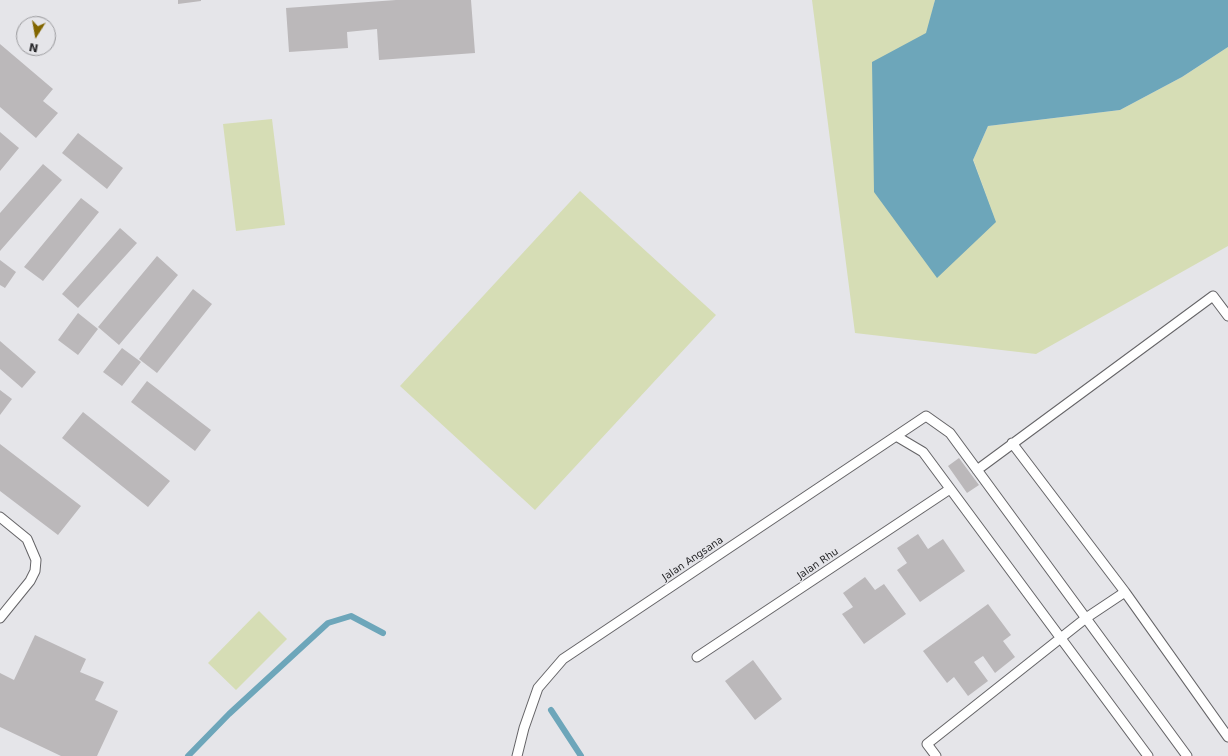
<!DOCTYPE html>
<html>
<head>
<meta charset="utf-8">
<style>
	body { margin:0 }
	#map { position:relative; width:1228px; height:756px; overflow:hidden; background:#e5e5e9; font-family:"DejaVu Sans",sans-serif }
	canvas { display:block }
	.north { position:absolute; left:16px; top:16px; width:40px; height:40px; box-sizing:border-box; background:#e5e5e9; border:1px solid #99999c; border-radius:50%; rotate:191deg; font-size:11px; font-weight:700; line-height:16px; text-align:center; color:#262628 }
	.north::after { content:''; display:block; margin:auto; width:14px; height:18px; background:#826600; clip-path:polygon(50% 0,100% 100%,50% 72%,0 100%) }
</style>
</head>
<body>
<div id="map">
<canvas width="1228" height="756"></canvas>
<div class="north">N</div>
</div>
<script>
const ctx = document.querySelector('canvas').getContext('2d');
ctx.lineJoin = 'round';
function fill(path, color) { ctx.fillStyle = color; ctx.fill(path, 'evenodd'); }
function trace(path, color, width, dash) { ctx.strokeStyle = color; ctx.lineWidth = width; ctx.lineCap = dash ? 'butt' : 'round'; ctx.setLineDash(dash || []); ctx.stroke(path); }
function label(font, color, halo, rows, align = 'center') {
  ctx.font = font + ' "DejaVu Sans",sans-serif'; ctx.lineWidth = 3; ctx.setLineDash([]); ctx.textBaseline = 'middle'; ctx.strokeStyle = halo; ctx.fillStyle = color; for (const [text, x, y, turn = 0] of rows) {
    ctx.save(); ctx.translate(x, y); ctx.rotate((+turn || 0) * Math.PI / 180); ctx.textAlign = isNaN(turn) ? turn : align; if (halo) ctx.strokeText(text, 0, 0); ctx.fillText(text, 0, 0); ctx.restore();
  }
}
const green = new Path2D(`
	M812,0h123l-8,33 69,189 -23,-62 15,-34 132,-16 62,-33 46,-30v199l-192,108 -181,-21z
	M272,119l13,106 -49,6 -13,-107z
	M580,191l136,124 -181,195 -135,-124z
	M259,611l28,28 -51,51 -28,-27z`);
const water = new Path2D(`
	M935,0h293v47l-46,30 -62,33 -132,16 -15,34 23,62 -59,56 -63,-86 -2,-130 54,-29z`);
const stream = new Path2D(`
	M551,710l30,46
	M188,756l41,-42 99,-91 23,-7 32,17`);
const building = new Path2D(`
	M178,0h23v1l-23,3z
	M396,0h75l4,53 -96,7 -2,-31 -30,3 1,16 -59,4 -3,-44z
	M0,44l53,45 -10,12 15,12 -22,25 -36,-31z
	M0,132l19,16 -19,23z
	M78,133l45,35 -16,21 -45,-36z
	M43,164l19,16 -62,71v-38z
	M81,198l18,14 -56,69 -19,-14z
	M120,228l17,15 -59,65 -16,-14z
	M157,256l21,19 -59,70 -21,-18z
	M0,260l16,12 -11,16 -5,-3z
	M193,289l19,15 -55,69 -18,-14z
	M78,313l20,16 -20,26 -20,-15z
	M0,341l36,31 -14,16 -22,-19z
	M122,348l19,14 -19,24 -19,-14z
	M147,381l64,49 -16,21 -64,-49z
	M0,390l12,9 -12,16z
	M83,412l87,69 -22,26 -86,-69z
	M0,444l81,62 -23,29 -58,-44z
	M959,458l20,27 -12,8 -19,-27z
	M918,534l10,15 15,-10 22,32 -45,31 -23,-32 10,-7 -10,-15z
	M865,577l10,13 9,-6 22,30 -42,30 -22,-30 11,-7 -10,-14z
	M988,604l23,31 -8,6 12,16 -20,16 -12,-17 -9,6 14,19 -20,15 -14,-19 -7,6 -24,-32z
	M35,635l51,24 -6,13 24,10 -9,18 23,11 -21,45h-36l-61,-29v-54l14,7z
	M753,660l29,39 -27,21 -30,-39z`);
const service = new Path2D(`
	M896,436l27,16 225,304
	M1012,443l113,149 103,145
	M977,470l236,-174 15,20
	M0,517l27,22 9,21 -1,11 -5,10 -30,37
	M697,657l253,-168
	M517,756l7,-28 14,-40 25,-29 363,-243 24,17 237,323
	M936,756l-9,-12 159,-126 39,-26`);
const streetNames = [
	["Jalan Angsana",693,559,-34],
	["Jalan Rhu",818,564,-34]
];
fill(green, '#d6ddb5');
fill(water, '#6da6ba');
trace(stream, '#6da6ba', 6);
fill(building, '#bbb8ba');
trace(service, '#656467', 11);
trace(service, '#fff', 9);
label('10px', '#262628', '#e5e5e9', streetNames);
</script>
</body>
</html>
